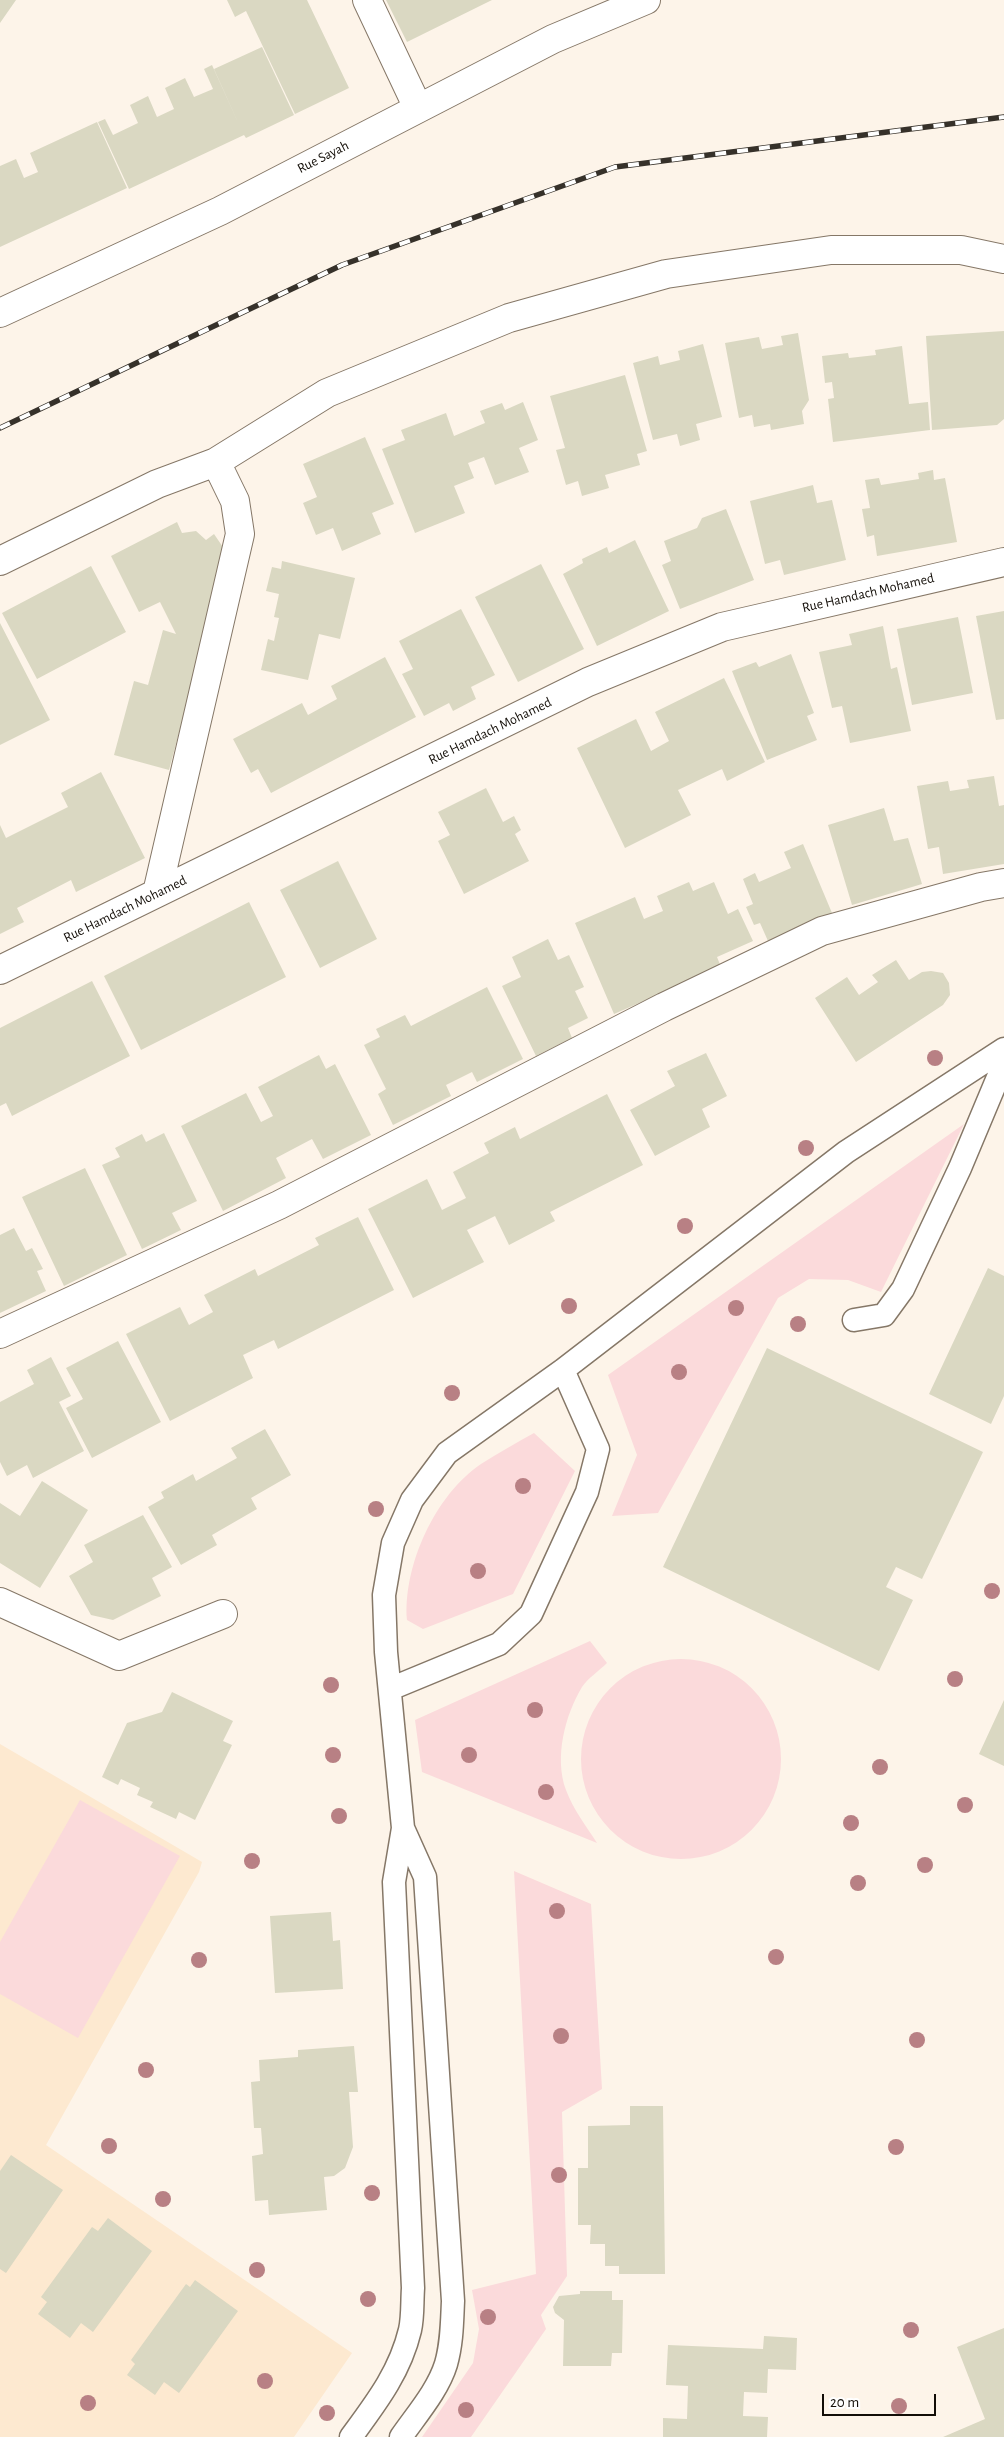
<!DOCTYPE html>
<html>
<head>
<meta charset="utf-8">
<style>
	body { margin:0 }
	#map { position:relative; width:1004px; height:2437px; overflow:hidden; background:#fdf4e9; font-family:"Alegreya Sans",sans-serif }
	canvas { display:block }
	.scale { position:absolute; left:822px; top:2394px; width:114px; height:22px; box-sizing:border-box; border:2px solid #120d07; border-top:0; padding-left:6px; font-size:15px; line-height:18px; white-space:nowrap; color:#120d07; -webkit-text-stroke:4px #fff; paint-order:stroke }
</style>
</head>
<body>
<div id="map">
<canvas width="1004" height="2437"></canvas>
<div class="scale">20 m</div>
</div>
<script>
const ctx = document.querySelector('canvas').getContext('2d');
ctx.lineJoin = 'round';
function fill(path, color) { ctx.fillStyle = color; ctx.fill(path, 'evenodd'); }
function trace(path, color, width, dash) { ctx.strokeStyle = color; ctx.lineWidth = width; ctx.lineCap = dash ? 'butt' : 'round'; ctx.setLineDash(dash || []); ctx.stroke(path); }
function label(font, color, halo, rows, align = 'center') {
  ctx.font = font + ' "Alegreya Sans",sans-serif'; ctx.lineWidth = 5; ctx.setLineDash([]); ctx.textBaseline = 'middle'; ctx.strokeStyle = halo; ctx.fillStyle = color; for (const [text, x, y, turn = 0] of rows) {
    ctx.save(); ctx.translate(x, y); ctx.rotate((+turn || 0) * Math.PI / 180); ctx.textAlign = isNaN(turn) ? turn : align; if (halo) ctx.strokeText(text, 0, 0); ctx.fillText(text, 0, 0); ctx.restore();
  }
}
const built = new Path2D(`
	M0,1744l202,118 -3,10 -153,273 306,208 -58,84h-294z`);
const green = new Path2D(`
	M964,1124l-83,168 -33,-12 -39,-1 -31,19 -120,215 -46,3 25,-61 -29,-80z
	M534,1433l41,38 -62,123 -90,35 -16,-9c-4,-54 28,-125 74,-156 17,-11 35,-21 53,-31z
	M590,1641l17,22c-8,8 -19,15 -25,24 -17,28 -28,71 -16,103 7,19 20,36 31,53l-175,-71 -7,-52z
	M581 1759a100 100 0 1 1 200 0a100 100 0 1 1-200 0Z
	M80,1800l100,56 -102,182 -78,-44v-52z
	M514,1871l77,33 11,185 -40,23 5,164 -26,39 5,14 -75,108h-49l51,-74 6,-34 -7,-39 64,-16z`);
const building = new Path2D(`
	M0,0h16l-16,23z
	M227,0h80l42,88 -54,26 -49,-103 -11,6z
	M386,0h106l-85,42z
	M262,47l32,68 -48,23 -2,-3 -115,54 -31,-67 7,-3 8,16 25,-12 -8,-18 18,-9 9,21 17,-8 -9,-21 20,-10 9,19 19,-8 -9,-20 8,-4 29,64 -27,-60z
	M97,122l30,66 -127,59v-81l16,-7 8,19 14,-6 -8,-19z
	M1004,331v88l-7,6 -65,5 -6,-94z
	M798,333l11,67 -7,11 2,13 -33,6 -1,-6 -16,3 -2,-12 -13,3 -14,-75 34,-6 3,12 21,-4 -2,-9z
	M703,344l19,73 -26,7 4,16 -20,6 -3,-12 -24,6 -20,-77 25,-7 2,9 20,-5 -2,-9z
	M902,346l7,58 19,-2 2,28 -97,12 -5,-43 6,-1 -2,-16 -7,1 -3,-27 26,-3 1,5 27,-3 -1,-5z
	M625,375l22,76 -10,3 3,11 -35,10 4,13 -27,8 -4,-15 -12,4 -10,-35 9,-2 -15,-52z
	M523,402l15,38 -19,8 10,24 -34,13 -11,-28 -16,6 6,15 -20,8 11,27 -50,20 -33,-84 23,-9 -4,-10 45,-17 8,23 31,-13 -5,-12 22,-8 3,7z
	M365,437l29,67 -22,9 9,21 -39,17 -9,-23 -17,7 -13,-32 14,-6 -14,-33z
	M933,470l1,10 11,-2 12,64 -80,14 -3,-21 -7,2 -5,-28 8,-1 -5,-28 14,-2 2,7 38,-6 -1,-6z
	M813,485l4,18 15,-3 14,60 -62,15 -4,-15 -15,4 -15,-63z
	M726,509l28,71 -74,29 -18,-44 9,-4 -7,-20 33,-13 5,-10z
	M177,522l5,11 14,-2 10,9 8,-6 13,19 -58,217 -55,-15 20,-74 14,4 15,-55 13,4 -16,-32 -21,10 -28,-56z
	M635,540l34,71 -72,35 -34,-72 20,-11 -1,-4 25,-12 2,6z
	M282,561l73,17 -15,61 -21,-5 -11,46 -47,-10 7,-31 6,2 5,-23 -5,-1 5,-23 -13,-3 6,-24 9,2z
	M541,564l43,85 -66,33 -43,-85z
	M91,566l35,66 -89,47 -35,-66z
	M461,609l34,66 -24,12 5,12 -23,12 -4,-8 -25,13 -22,-42 11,-5 -14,-28z
	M1004,611v108l-8,1 -20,-104z
	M958,617l15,76 -61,12 -15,-76z
	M0,623l50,97 -50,25z
	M883,626l8,43 6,-2 14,64 -61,12 -8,-37 -10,2 -13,-56 33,-7 -3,-11z
	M791,654l23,59 -7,3 10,24 -50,20 -35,-89 24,-9 3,5z
	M385,657l31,60 -145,76 -13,-24 -7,4 -18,-34 69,-36 6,12 29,-16 -6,-13z
	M724,678l41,84 -38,19 -5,-12 -44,21 13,25 -66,33 -48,-100 59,-29 15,32 18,-10 -14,-29z
	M101,772l44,86 -69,34 -5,-12 -54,28 7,14 -24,12v-109l6,13 62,-31 -7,-14z
	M994,776l5,30 5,-1v59l-61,10 -4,-27 -11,2 -11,-63 31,-5 2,10 19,-3 -2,-8z
	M486,788l17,34 11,-6 7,14 -6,4 14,27 -65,33 -26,-53 12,-6 -12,-23z
	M884,808l10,33 14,-3 14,46 -70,21 -24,-80z
	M803,844l29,69 -64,28 -8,-18 -6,2 -8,-18 7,-3 -10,-25 12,-6 4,9 32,-14 -7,-16z
	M338,861l39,78 -57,29 -40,-78z
	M689,882l4,9 21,-9 14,32 10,-5 15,32 -36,16 4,10 -107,47 -39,-91 60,-26 9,22 19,-8 -6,-15z
	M249,902l37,75 -145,73 -37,-74z
	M548,939l10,21 11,-5 15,32 -9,4 13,27 -20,10 4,10 -36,18 -34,-70 19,-9 -9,-20z
	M896,960l13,20 13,-8 9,-1 12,2 6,10 1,12 -7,10 -87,57 -41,-64 32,-21 12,18 19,-13 -6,-7z
	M92,981l38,75 -118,60 -6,-13 -6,3v-78z
	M487,987l36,72 -46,23 -5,-10 -26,13 5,11 -58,29 -15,-31 8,-5 -22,-44 16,-8 -4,-8 29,-14 6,11z
	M706,1053l21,43 -25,13 8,18 -55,29 -25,-46 45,-24 -8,-15z
	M319,1055l7,14 9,-5 36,71 -48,24 -11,-20 -36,19 10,20 -63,33 -42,-85 65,-33 15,29 12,-6 -15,-29z
	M607,1094l36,71 -93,47 5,9 -46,24 -14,-29 -28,14 17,32 -71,36 -45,-89 59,-30 15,31 24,-12 -13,-26 36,-19 -5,-10 31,-16 5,12z
	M164,1133l33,68 -25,12 9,17 -39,19 -40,-84 18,-8 -5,-9 27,-14 4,8z
	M85,1168l42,87 -63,31 -42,-89z
	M358,1217l36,73 -116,59 -4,-9 -31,15 10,23 -83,43 -44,-87 54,-27 9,18 24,-13 -9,-17 51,-26 3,7 61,-31 -4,-7z
	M14,1228l12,23 6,-3 11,21 -6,2 9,20 -46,22v-78z
	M988,1268l16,8v120l-13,28 -62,-30z
	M118,1341l43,81 -69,36 -26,-50 17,-9 -17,-31z
	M767,1348l216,104 -61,127 -26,-12 -10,20 27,13 -34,71 -216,-104z
	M51,1357l20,39 -12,6 25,49 -51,27 -6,-13 -20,11 -7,-14v-60l34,-18 -7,-14z
	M265,1429l26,46 -40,23 6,11 -45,26 5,10 -36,20 -33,-58 16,-9 -3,-6 32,-18 3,7 41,-23 -6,-10z
	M42,1481l46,29 -48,78 -40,-25v-60l20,13z
	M143,1515l29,52 -20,11 9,18 -48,24 -22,-5 -22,-39 24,-14 -9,-17z
	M172,1692l61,29 -10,20 9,4 -37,75 -16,-8 -3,7 -26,-12 3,-5 -16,-7 3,-7 -19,-9 -3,6 -16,-8 25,-54 35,-11z
	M1004,1700v66l-25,-12z
	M331,1912l2,29 7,-1 3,49 -68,4 -5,-77z
	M354,2046l4,46h-9l4,55 -8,21 -11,8 -10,1 3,33 -58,5 -1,-15 -13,1 -3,-45 11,-2 -2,-26h-7l-3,-46 9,-1 -1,-21 39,-3v-7z
	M630,2106h33l2,168h-46v-8h-14v-22h-15l1,-19h-13v-57h10v-42l42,-1z
	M11,2155l52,35 -57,83 -6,-4v-98z
	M108,2218l44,33 -59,81 -12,-9 -11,15 -32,-24 9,-12 -6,-5 51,-70 6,4z
	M195,2280l43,31 -59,82 -15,-11 -9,13 -28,-20 8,-11 -4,-4 55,-76 4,3z
	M580,2291h32v9h11l-1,53h-10l-1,13h-48l1,-46 -9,-7 -2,-6 6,-11 21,-2z
	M1004,2328v109h-61l42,-18 -28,-72z
	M764,2336l33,2 -1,32 -28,-1 -1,24 -23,-1 -1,24 25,1 -1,20h-104v-19l24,1 1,-33 -22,-1 2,-40 95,4z`);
const service = new Path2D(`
	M854,1320l30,-5 19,-26 57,-121 44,-105
	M390,1689l109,-45 32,-30 56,-122 11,-43 -35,-79
	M351,2437c25,-34 49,-65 59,-107 3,-13 2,-28 3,-42l-19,-406 9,-54 -17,-176 -2,-57 9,-52 19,-43 35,-47 116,-83 283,-218 158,-103
	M401,2437c16,-23 37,-47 45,-73 6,-21 6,-42 7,-63l-28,-424 -22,-49`);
const minor = new Path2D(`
	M367,0l51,108
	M0,313l220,-102 333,-172 93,-39
	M0,561l157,-77 59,-22 111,-69 182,-75 157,-44 165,-24h130l43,9
	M157,893l83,-359 -5,-33 -19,-39
	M0,970l588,-288 134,-55 282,-65
	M0,1334l279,-129 385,-198 158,-76 159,-44 23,-4
	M0,1602l119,54 104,-42`);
const rail = new Path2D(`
	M0,428l342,-163 273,-98 389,-50`);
const trees = [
	[935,1058],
	[806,1148],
	[685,1226],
	[569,1306],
	[736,1308],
	[798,1324],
	[679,1372],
	[452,1393],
	[523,1486],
	[376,1509],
	[478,1571],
	[992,1591],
	[955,1679],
	[331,1685],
	[535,1710],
	[333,1755],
	[469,1755],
	[880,1767],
	[546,1792],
	[965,1805],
	[339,1816],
	[851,1823],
	[252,1861],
	[925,1865],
	[858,1883],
	[557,1911],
	[776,1957],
	[199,1960],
	[561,2036],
	[917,2040],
	[146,2070],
	[109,2146],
	[896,2147],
	[559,2175],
	[372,2193],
	[163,2199],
	[257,2270],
	[368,2299],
	[488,2317],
	[911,2330],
	[265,2381],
	[88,2403],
	[899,2406],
	[466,2410],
	[327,2413]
];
const streetNames = [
	["Rue Sayah",323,157,-27],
	["Rue Hamdach Mohamed",868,593,-13],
	["Rue Hamdach Mohamed",490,731,-26],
	["Rue Hamdach Mohamed",125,909,-26]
];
fill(built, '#fde9d0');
fill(green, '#fbdadb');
fill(building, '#dad8c2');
trace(service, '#857767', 25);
trace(minor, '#857767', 30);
trace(service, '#fff', 22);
trace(minor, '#fff', 28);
trace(rail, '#36312a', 5.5);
trace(rail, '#fff', 4, [11]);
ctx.fillStyle = '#b88084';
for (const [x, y] of trees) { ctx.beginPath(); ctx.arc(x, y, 8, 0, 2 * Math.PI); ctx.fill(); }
label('14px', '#120d07', '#fff', streetNames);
</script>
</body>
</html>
